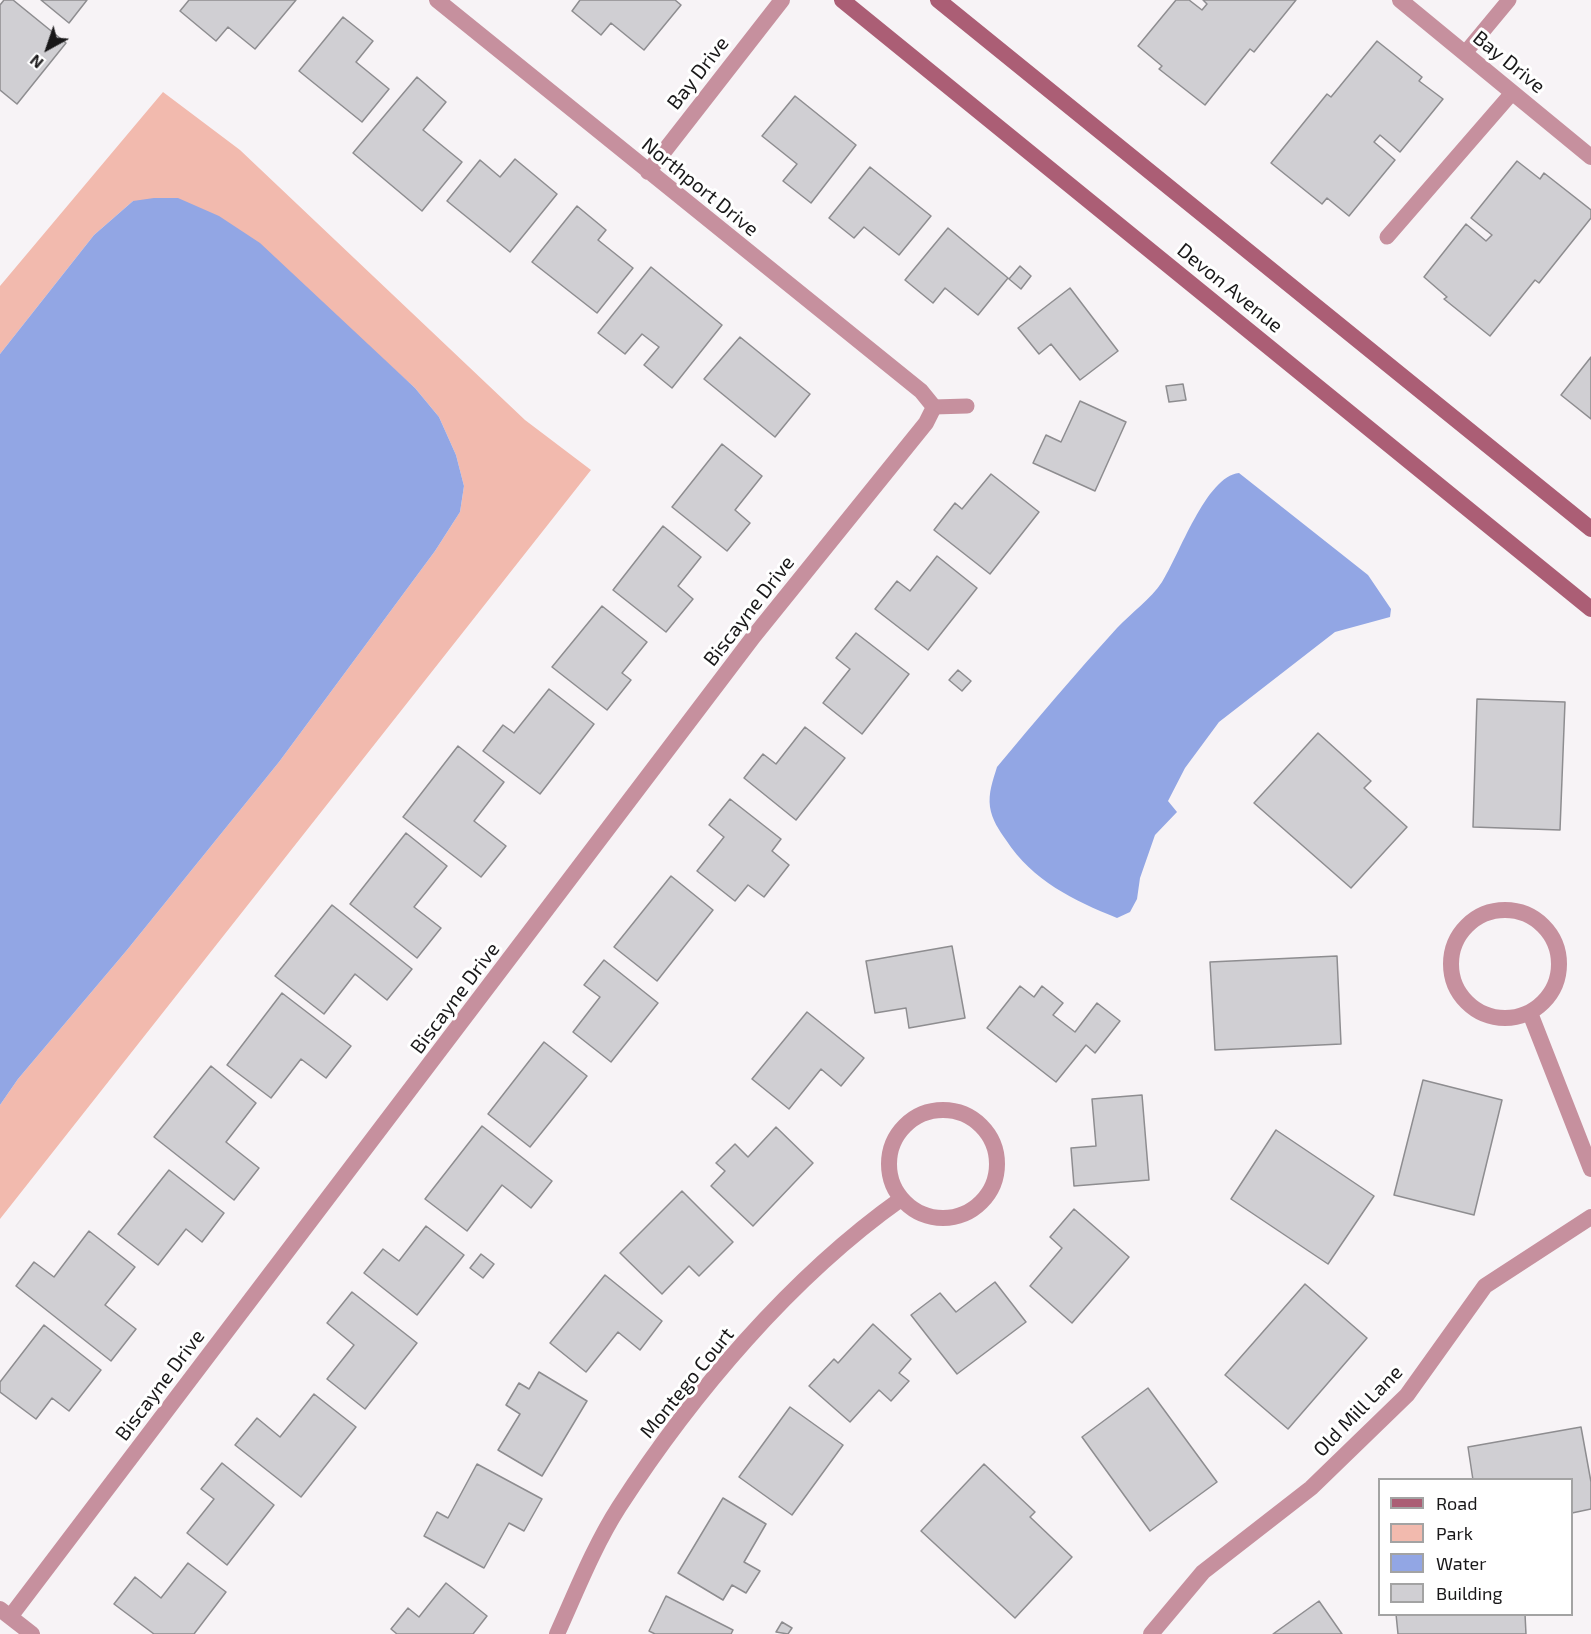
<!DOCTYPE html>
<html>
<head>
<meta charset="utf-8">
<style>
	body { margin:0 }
	#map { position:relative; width:1591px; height:1634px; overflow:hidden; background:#f7f3f6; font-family:"Exo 2",sans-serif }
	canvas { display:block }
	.legend { position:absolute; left:1378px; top:1478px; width:195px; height:138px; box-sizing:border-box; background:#fff; border:2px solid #a3a3a3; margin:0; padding:8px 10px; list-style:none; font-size:18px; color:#191819 }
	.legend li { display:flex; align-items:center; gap:12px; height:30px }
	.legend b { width:30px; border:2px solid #a3a3a3 }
	.north { position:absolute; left:18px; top:18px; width:60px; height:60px; -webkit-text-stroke:4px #fff; paint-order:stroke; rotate:220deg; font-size:16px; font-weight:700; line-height:24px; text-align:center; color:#191819 }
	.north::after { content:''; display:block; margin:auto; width:21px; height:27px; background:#191819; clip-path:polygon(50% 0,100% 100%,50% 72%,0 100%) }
</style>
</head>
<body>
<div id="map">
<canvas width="1591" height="1634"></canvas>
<ul class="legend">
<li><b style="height:8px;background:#ab5e75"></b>Road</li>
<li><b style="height:16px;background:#f2baae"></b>Park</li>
<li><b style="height:16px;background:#92a6e4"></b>Water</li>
<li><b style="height:16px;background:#d0cfd3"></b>Building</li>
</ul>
<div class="north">N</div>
</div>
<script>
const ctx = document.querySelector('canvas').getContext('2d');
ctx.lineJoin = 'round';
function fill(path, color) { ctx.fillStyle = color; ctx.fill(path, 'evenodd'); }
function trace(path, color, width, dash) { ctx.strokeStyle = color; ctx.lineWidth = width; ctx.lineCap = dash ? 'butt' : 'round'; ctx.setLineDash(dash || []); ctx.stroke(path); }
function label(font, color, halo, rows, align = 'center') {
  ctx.font = font + ' "Exo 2",sans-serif'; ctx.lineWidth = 6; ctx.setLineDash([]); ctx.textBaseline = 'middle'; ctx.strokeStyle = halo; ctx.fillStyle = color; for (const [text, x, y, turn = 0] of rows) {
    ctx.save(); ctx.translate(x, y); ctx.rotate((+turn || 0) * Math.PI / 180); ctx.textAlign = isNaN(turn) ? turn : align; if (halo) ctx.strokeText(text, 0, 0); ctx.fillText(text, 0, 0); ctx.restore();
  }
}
const green = new Path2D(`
	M163,92l77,58 285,270 66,50 -591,749v-114l18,-26 109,-129 152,-188 156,-211 25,-39 4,-26 -8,-31 -17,-38 -24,-29 -60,-54 -222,-133 -39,34 -94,119v-68z`);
const water = new Path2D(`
	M154,198h24l41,18 41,27 155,145 24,29 17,38 8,31 -4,26 -25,39 -156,211 -152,188 -109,129 -18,26v-751l94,-119 39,-34z
	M1239,473l129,102 23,34 -1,8 -55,15 -116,90 -34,46 -17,33 9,11 -22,23 -15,43 -3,21 -7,13 -13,6c-44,-18 -84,-37 -111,-78 -7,-10 -14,-20 -16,-33 -2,-14 3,-27 7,-40 39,-47 79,-94 120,-139 14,-15 34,-29 45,-46 17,-26 44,-106 77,-109z`);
const building = new Path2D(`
	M4,0h9l53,43 -49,61 -17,-14v-85z
	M41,0h46l-18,23z
	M189,0h107l-41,49 -27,-22 -12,14 -36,-30z
	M580,0h95l6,5 -37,45 -33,-27 -10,12 -29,-24z
	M1176,0h13l13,10 5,-6 -4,-4h93l-42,52 -4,-3 -45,56 -46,-36 3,-3 -24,-20z
	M343,17l30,24 -17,21 33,27 -27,33 -63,-51z
	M1377,41l45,36 -3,4 24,18 -43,53 -20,-17 -6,7 21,18 -46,56 -22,-18 -5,6 -51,-41 56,-69 4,3z
	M417,77l29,25 -23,28 39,32 -40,49 -69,-58z
	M795,96l61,49 -45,58 -28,-22 14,-17 -35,-28z
	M515,159l42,35 -47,58 -63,-51 33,-41 20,17z
	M1517,161l23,18 4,-6 47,37v8l-52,65 -4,-3 -45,56 -46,-37 3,-2 -23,-20 42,-53 20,17 6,-6 -21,-17z
	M870,167l61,49 -32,39 -35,-28 -10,11 -25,-20z
	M577,206l29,24 -8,10 35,28 -36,45 -65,-51z
	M948,228l60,50 -30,37 -33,-27 -12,15 -28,-23z
	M1020,266l11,10 -10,13 -12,-10z
	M651,267l71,58 -50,63 -28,-23 15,-18 -17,-13 -17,20 -27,-21z
	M1070,288l48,63 -38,29 -29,-36 -12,10 -21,-26z
	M740,337l70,57 -35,43 -71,-58z
	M1591,357v62l-30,-24z
	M1183,384l3,16 -17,2 -3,-16z
	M1080,401l46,21 -31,69 -62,-28 13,-28 15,7z
	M722,444l40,32 -27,34 15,13 -23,28 -55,-44z
	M991,474l48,38 -49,62 -56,-44 21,-27 7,6z
	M663,526l38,31 -23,29 15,13 -27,33 -53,-42z
	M937,556l40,32 -49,62 -53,-41 22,-28 13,10z
	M602,606l45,36 -25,31 9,7 -24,30 -55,-43z
	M856,633l53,41 -47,60 -39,-31 27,-34 -14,-11z
	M958,670l13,11 -9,10 -13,-11z
	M549,689l45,35 -54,70 -57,-43 20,-26 11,8z
	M1477,699l88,3 -5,128 -87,-3z
	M805,727l40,31 -49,62 -52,-42 19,-24 13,10z
	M1318,733l53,48 -7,7 43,39 -56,61 -97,-85z
	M458,746l46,36 -30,39 32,25 -25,31 -78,-60z
	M730,799l51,40 -9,12 17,14 -25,32 -16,-12 -13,16 -38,-30 27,-34 -15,-12z
	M406,833l41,33 -33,41 27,21 -24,30 -67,-54z
	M671,876l42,34 -56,71 -43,-34z
	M332,905l80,64 -25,31 -32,-26 -31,40 -49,-38z
	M952,946l13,72 -56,10 -3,-20 -31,5 -9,-52z
	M1337,956l4,88 -126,6 -5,-88z
	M604,960l54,43 -47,59 -38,-30 27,-35 -16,-12z
	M1020,986l14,11 8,-11 21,17 -10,12 22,17 22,-29 23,18 -25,32 -9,-8 -30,37 -69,-54z
	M282,993l69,53 -25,32 -25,-19 -30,39 -44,-33z
	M807,1012l57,46 -23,28 -20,-17 -32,40 -37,-30z
	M544,1042l43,34 -57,71 -42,-33z
	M211,1066l45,37 -30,39 33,26 -25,32 -80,-63z
	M1423,1080l79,20 -28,115 -80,-20z
	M1142,1095l7,85 -75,6 -3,-38 25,-2 -4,-47z
	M482,1126l70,55 -21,27 -29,-23 -35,46 -42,-32z
	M776,1127l37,36 -60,63 -42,-40 14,-15 -9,-8 19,-19 13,13z
	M1276,1130l98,66 -46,68 -97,-65z
	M169,1170l55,43 -22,29 -16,-13 -28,36 -40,-31z
	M682,1191l51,51 -34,34 -10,-10 -27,28 -42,-41z
	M1074,1209l55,48 -57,66 -42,-37 32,-38 -12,-11z
	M426,1226l38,29 -47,60 -53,-42 19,-24 16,12z
	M89,1231l46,36 -30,38 31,24 -25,32 -95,-75 18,-24 20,15z
	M481,1254l13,10 -11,14 -13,-10z
	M605,1275l57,46 -22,29 -22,-18 -32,40 -36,-29z
	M995,1282l31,40 -69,52 -46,-59 29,-22 16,19z
	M1305,1284l62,54 -79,91 -63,-54z
	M352,1292l65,51 -52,66 -38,-30 27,-34 -27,-22z
	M873,1324l38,35 -12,14 10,8 -18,20 -12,-11 -29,32 -41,-36 25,-27 4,4z
	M44,1325l57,45 -32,41 -17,-13 -16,21 -36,-27v-10z
	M539,1372l48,29 -45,75 -44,-26 22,-36 -14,-9 13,-22 10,6z
	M1148,1388l69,94 -67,49 -68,-94z
	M314,1394l42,33 -55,70 -66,-52 22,-27 23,19z
	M790,1407l53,38 -51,70 -53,-38z
	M1581,1427l10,55v27l-19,4v-33h-99l-5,-33z
	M222,1463l52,42 -47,60 -40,-32 27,-34 -13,-10z
	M477,1464l65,35 -18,32 -15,-8 -25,45 -60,-32 13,-24 11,6z
	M984,1464l51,48 -5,5 42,40 -57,61 -94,-87z
	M723,1498l43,26 -22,38 16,9 -14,22 -14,-8 -9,15 -45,-27z
	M188,1563l38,29 -32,42h-40l-40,-30 21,-27 26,21z
	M446,1583l41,33 -14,18h-76l-6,-5 17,-21 11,9z
	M666,1596l67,34 -2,4h-76l-6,-3z
	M1319,1601l23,33h-69z
	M1396,1614h129l1,20h-128z
	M782,1622l10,6 -4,6 -12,-2z`);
const service = new Path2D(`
	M1465,53l44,-53
	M1387,237l125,-144
	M934,407l33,-1`);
const minor = new Path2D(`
	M1400,0l191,157
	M648,172l134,-172
	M1451 964a54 54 0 1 1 108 0a54 54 0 1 1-108 0Z
	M1530,1013l61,156
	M889 1164a54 54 0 1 1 108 0a54 54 0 1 1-108 0Z
	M0,1609l32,25
	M10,1617l744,-981 172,-213 8,-16 -13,-16 -484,-391
	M557,1634c19,-42 37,-88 62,-127 73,-113 172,-230 282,-308
	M1151,1634l52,-62 108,-84 96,-93 78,-109 106,-69`);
const secondary = new Path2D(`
	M842,0l749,609
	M938,0l653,529`);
const streetNames = [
	["Bay Drive",1509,62,39],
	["Bay Drive",698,73,-52],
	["Northport Drive",700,187,39],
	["Devon Avenue",1230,288,39],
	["Biscayne Drive",749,611,-52],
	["Biscayne Drive",455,998,-53],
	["Montego Court",687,1383,-51],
	["Biscayne Drive",160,1385,-53],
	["Old Mill Lane",1358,1411,-46]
];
fill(green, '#f2baae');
fill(water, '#92a6e4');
fill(building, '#d0cfd3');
trace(building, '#8e8d90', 1.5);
trace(service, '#c6909e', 15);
trace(minor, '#c6909e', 16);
trace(secondary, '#ab5e75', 16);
label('20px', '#191819', '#fff', streetNames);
</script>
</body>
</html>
